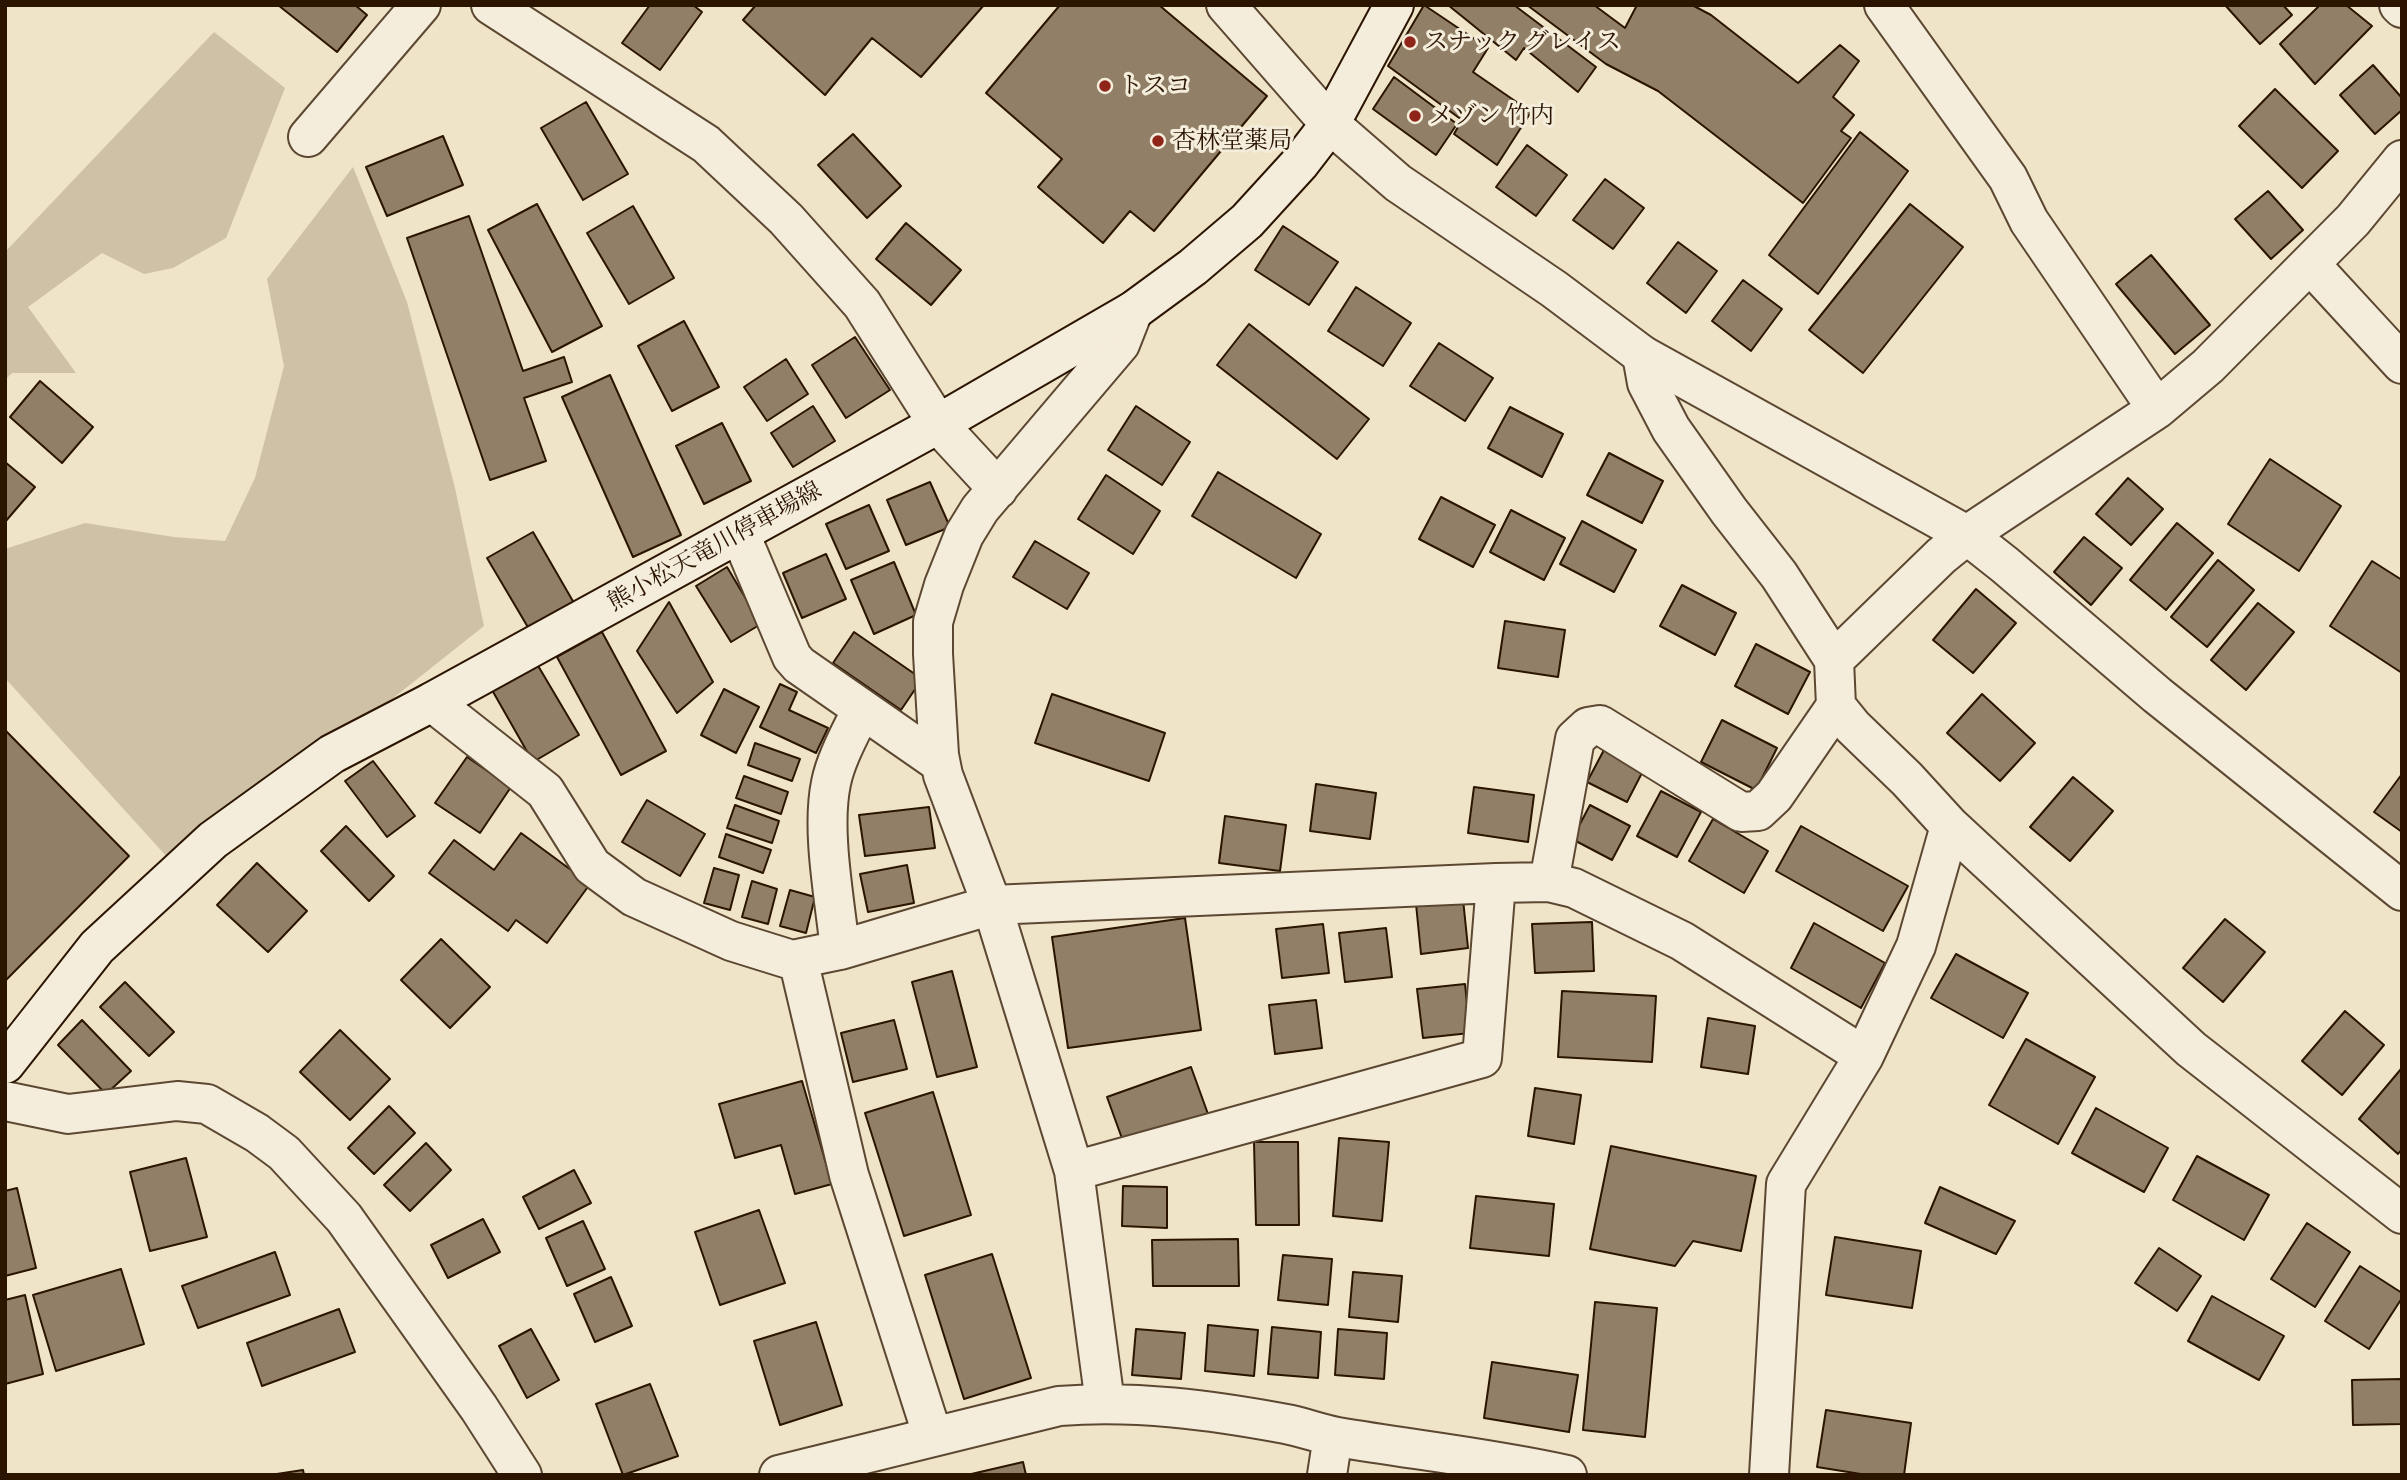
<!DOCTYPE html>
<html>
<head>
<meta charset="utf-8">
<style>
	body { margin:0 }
	#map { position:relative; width:2407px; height:1480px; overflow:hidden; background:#efe4c7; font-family:"EB Garamond",serif }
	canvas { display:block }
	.frame { position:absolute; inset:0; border:7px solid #2b1400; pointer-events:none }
</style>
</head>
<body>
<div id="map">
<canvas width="2407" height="1480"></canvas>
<div class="frame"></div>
</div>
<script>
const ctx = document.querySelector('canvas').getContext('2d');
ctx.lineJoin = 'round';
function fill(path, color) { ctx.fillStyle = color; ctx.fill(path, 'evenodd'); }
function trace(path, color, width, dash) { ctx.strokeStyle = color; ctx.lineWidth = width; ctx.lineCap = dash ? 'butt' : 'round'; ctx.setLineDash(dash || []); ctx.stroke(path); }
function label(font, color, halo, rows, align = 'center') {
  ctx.font = font + ' "EB Garamond","Noto Serif JP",serif'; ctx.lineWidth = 6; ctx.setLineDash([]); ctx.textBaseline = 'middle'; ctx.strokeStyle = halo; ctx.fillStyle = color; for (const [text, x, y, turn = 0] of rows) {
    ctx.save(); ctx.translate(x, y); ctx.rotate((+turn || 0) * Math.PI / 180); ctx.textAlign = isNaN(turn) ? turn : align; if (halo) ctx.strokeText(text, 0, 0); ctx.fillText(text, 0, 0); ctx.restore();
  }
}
const green = new Path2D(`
	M214,32l71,56 -59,150 -53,30 -29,6 -42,-21 -74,54 48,66h-64l-7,7v-128z
	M353,167l54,135 48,186 29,138 -97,77 -220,154 -162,-179v-129l80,-26 89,14 51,4 30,-63 29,-112 -17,-87z`);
const building = new Path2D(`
	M278,5h77l12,10 -30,37z
	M650,5h43l9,7 -42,58 -38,-27z
	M756,5h228l-63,72 -49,-39 -47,57 -82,-75z
	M1060,5h99l108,91 -113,135 -24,-20 -27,32 -65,-56 24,-28 -76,-66z
	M1424,5l64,43 -15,24 58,40 -34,53 -43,-31 8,-14 -74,-54z
	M1448,5h66l82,62 -18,25 -54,-44 -8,12z
	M1527,5h67l31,23 12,-23h55l19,10 87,68 42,-38 19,16 -26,36 21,18 -13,16 10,7 -48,65 -145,-112 -52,-27z
	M2225,5h58l9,10 -32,29z
	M2320,5h26l26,21 -57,58 -35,-40z
	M2373,65l29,33v12l-27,24 -35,-39z
	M1394,77l63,47 -21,31 -63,-46z
	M2275,89l63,62 -36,37 -63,-62z
	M586,102l42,72 -45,26 -42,-72z
	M1860,132l48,39 -90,123 -49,-39z
	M853,134l48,52 -34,32 -49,-53z
	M443,136l20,49 -76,31 -21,-49z
	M1527,145l40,30 -31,41 -40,-29z
	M1605,179l39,29 -31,41 -40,-29z
	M2268,191l35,39 -32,29 -36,-40z
	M537,204l65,122 -50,26 -64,-122z
	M1910,204l53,43 -100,126 -54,-43z
	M633,206l41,72 -45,26 -42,-71z
	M469,216l54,155 41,-14 8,25 -48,16 22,63 -56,19 -83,-242z
	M906,223l55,47 -30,35 -55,-46z
	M1283,226l55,36 -29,43 -54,-35z
	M1678,242l39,29 -31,42 -39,-30z
	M2151,255l59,70 -35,29 -59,-70z
	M1743,280l39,29 -31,42 -39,-30z
	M1356,287l55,36 -28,43 -55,-35z
	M684,321l35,66 -47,24 -34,-65z
	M1249,324l120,95 -32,40 -120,-94z
	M855,337l35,53 -44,28 -34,-53z
	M1439,343l54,35 -28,43 -55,-35z
	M786,359l22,35 -41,27 -23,-34z
	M610,375l71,160 -48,22 -71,-160z
	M40,381l53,46 -31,36 -52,-46z
	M813,406l22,35 -42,26 -22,-34z
	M1136,406l54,36 -28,43 -54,-35z
	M1510,407l53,27 -21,43 -54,-29z
	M722,423l29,58 -47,23 -28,-58z
	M1609,453l54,28 -21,42 -55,-28z
	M2270,459l71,47 -42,65 -71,-47z
	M5,462l30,25 -30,35z
	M1218,472l103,62 -25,44 -104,-62z
	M1106,475l54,36 -27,43 -55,-35z
	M2128,478l35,31 -32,36 -35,-31z
	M930,482l20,45 -44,18 -19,-45z
	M1441,497l54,28 -22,42 -54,-28z
	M869,505l20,46 -43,18 -20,-45z
	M1511,510l54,28 -21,42 -54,-28z
	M1582,521l54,29 -22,42 -54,-28z
	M2177,523l36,30 -47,57 -36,-30z
	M533,532l41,71 -45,26 -42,-71z
	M2084,537l38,31 -31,37 -37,-33z
	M1035,541l54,32 -22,36 -54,-32z
	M826,554l20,45 -44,19 -19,-45z
	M2218,560l36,30 -47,57 -36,-30z
	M2372,561l30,19v93l-72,-47z
	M894,562l22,53 -42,19 -23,-54z
	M727,567l34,57 -30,18 -35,-56z
	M1682,585l54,28 -21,42 -55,-29z
	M1976,589l40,34 -43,50 -40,-33z
	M669,602l44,80 -36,31 -40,-62z
	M2258,603l36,29 -48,58 -35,-30z
	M1505,621l60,9 -7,47 -60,-9z
	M602,632l64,119 -45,24 -64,-118z
	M854,632l68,47 -21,31 -68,-47z
	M1756,644l54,28 -22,42 -53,-28z
	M537,664l42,71 -46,27 -41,-72z
	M780,684l17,8 -8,18 39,18 -12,25 -56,-26z
	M724,689l35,18 -23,46 -35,-18z
	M1052,694l113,39 -16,48 -114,-38z
	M1982,694l53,49 -35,38 -53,-48z
	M1722,720l55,28 -21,42 -55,-28z
	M5,730l124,126 -124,125z
	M755,743l45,16 -8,22 -44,-16z
	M1605,748l39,21 -17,33 -40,-20z
	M467,757l44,30 -31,46 -45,-30z
	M373,761l42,55 -28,21 -42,-56z
	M2402,774v58l-28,-20z
	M744,776l44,16 -7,22 -45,-16z
	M2073,777l40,34 -43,50 -40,-34z
	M1316,784l60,9 -6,46 -60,-8z
	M1474,787l60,8 -6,47 -60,-9z
	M1661,791l40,21 -24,45 -40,-21z
	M647,800l58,34 -25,42 -58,-34z
	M735,805l44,16 -7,22 -45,-15z
	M1590,805l40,21 -18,34 -40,-21z
	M929,807l6,41 -70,8 -6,-41z
	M1225,816l61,9 -6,46 -61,-8z
	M1713,819l55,32 -24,42 -55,-32z
	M346,826l48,50 -25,25 -48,-50z
	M1801,826l107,60 -25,45 -107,-60z
	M521,833l69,51 -43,59 -31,-23 -8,11 -79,-58 25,-33 40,30z
	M726,834l45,16 -8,23 -44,-16z
	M257,863l50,48 -39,41 -51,-47z
	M907,865l7,38 -46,9 -8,-38z
	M714,868l25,7 -9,35 -26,-7z
	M752,881l25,8 -9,35 -26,-7z
	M790,890l25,7 -9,36 -26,-7z
	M1463,899l5,49 -47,6 -5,-50z
	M1185,918l16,112 -133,18 -16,-111z
	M2225,919l40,33 -42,50 -40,-34z
	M1592,922l2,49 -59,2 -3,-49z
	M1814,923l71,40 -24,45 -70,-40z
	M1323,924l6,49 -47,5 -6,-49z
	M1386,928l6,49 -47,5 -6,-49z
	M441,939l49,48 -40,41 -49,-48z
	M1956,954l72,39 -25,45 -72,-40z
	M952,971l25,96 -40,10 -25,-95z
	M125,982l49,50 -25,24 -49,-49z
	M1465,984l5,49 -47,5 -6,-49z
	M1562,991l94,5 -4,66 -94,-5z
	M1316,1000l6,48 -47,6 -6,-49z
	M2345,1011l39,34 -42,50 -40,-34z
	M1708,1018l47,8 -7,48 -47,-7z
	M82,1020l49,51 -25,23 -48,-49z
	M894,1020l13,49 -54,13 -12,-49z
	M340,1030l50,49 -40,41 -50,-48z
	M2026,1039l69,38 -37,67 -69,-39z
	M1191,1067l17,47 -84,30 -17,-47z
	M2401,1069l1,80 -4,5 -39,-35z
	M802,1081l30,103 -37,10 -14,-49 -46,13 -16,-54z
	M1535,1088l46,7 -7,49 -46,-8z
	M933,1092l38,123 -67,21 -39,-123z
	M389,1106l26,27 -41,41 -26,-26z
	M2096,1108l72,40 -24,44 -72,-39z
	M1339,1138l50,4 -7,79 -49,-5z
	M1254,1142h44l1,83h-43z
	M426,1143l25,27 -41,41 -26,-26z
	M1611,1146l145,30 -15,75 -48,-10 -18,25 -85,-17z
	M2197,1156l72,39 -25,45 -71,-40z
	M186,1158l21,79 -57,14 -20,-79z
	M574,1170l17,33 -52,26 -16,-32z
	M1123,1186l44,1v41l-45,-2z
	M1940,1187l75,34 -19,33 -71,-31z
	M17,1188l19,80 -31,8v-85z
	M1476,1196l78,8 -5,52 -79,-8z
	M759,1210l26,73 -65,22 -25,-73z
	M483,1219l17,33 -52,26 -17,-33z
	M583,1221l22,48 -38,17 -21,-48z
	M2307,1223l43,29 -35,55 -44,-28z
	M1835,1237l86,14 -9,57 -86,-13z
	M1238,1239l1,47h-86l-1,-46z
	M2159,1248l42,28 -24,35 -42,-28z
	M275,1252l15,43 -92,33 -16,-42z
	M992,1254l39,124 -67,21 -39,-124z
	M1283,1255l49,4 -4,46 -50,-5z
	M2360,1266l42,27v5l-33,51 -44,-28z
	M121,1269l23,75 -88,27 -23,-76z
	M1353,1272l49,4 -4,46 -49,-5z
	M611,1277l21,49 -37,16 -21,-48z
	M25,1295l18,79 -38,10v-84z
	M2212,1296l72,40 -25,44 -71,-39z
	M1595,1302l62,6 -12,129 -62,-7z
	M339,1309l16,43 -93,34 -15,-43z
	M816,1322l26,83 -62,20 -26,-84z
	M1208,1325l50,5 -4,46 -49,-5z
	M1272,1327l49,5 -3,46 -50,-4z
	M531,1329l28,51 -32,18 -28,-52z
	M1136,1329l49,4 -4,46 -49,-4z
	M1338,1329l49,4 -3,46 -49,-4z
	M1492,1362l86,13 -9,57 -85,-14z
	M2402,1379v45l-49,1 -1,-45z
	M650,1384l28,72 -55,19 -27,-71z
	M1826,1410l85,13 -7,52h-37l-50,-8z
	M1023,1462l3,13h-59z
	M303,1470l1,5h-34z`);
const minor = new Path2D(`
	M491,5l215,139 80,75 76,85 76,120 60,65
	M1884,5l124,173 21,43 128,188
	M2399,5l3,3
	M308,137l113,-132
	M2402,160l-49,60 -145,146 -51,43 -190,126 -26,21 -107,104 2,46 17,21 54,52 43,47 241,223 211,165
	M2310,264l92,100
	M1642,355l5,28 24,46 58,82 50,64 55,85
	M740,534l52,123 7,8 141,98
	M1967,535l38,30 152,130 245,196
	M432,702l113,89 47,75 42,31 97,44 61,19 48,-10 152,-45 504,-22 53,-1 25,6 108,53 182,115
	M1549,882l26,-143 13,-12 12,-2 141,87 17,-1 16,-15 62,-90
	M840,950c-5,-50 -19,-119 -9,-167 5,-25 20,-51 31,-74
	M798,959l51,216 84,262
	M5,1101l63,13 109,-13 30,3 50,29 27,20 60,65 135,190 43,67
	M1074,1171l408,-113 14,-175
	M1105,1403l-31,-232 -82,-266 -49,-130 -4,-20 -6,-101v-32l11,-37 20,-50 16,-26 140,-165 13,-33
	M779,1475l280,-69c76,-6 152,4 227,18 17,3 34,10 51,13 77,13 154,21 230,38
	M1327,1475l6,-39
	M1769,1475l17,-291 78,-128 52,-110 34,-120`);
const tertiary = new Path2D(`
	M1226,5l104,119 68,59 156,106 88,66 325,180`);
const secondary = new Path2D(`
	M5,1064l92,-117 116,-107 119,-86 100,-52 506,-278 195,-113 60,-44 54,-46 53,-58 30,-39 64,-119`);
const markers = [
	[1410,42,7,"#8f2418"],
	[1105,86,7,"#8f2418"],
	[1415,116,7,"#8f2418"],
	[1158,141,7,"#8f2418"]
];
const poiNames = [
	["スナック グレイス",1424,42],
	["トスコ",1119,86],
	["メゾン 竹内",1429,116],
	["杏林堂薬局",1172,141]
];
const streetNames = [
	["熊小松天竜川停車場線",715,547,-29]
];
fill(green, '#cec1a5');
fill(building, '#918067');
trace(building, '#2b1400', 2);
trace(minor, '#5c4832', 42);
trace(tertiary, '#5c4832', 42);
trace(secondary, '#2b1400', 42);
trace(minor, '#f5eddb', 38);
trace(tertiary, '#f5eddb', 38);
trace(secondary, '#f5eddb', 38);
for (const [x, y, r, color] of markers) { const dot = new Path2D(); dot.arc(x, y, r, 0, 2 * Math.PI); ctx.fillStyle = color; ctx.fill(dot); trace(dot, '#f5eddb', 2.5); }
label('24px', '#2b1400', '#f5eddb', poiNames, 'left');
label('24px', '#2b1400', '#f5eddb', streetNames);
</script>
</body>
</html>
